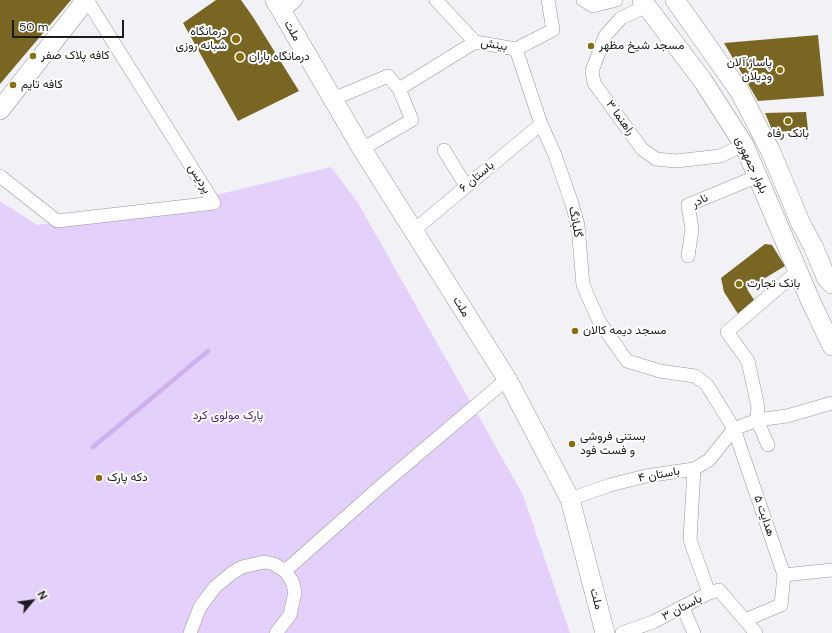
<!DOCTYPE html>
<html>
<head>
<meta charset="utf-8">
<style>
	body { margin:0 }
	#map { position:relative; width:832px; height:633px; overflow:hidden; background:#f2f1f5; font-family:"DM Sans",sans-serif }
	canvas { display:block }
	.north { position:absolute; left:12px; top:581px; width:40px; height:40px; -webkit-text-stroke:3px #fff; paint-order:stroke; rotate:61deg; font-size:11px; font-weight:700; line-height:16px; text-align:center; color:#1c1c1d }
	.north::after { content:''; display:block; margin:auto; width:14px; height:18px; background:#1c1c1d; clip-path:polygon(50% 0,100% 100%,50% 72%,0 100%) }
	.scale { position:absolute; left:12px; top:20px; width:112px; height:18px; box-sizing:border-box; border:2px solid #1c1c1d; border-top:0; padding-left:5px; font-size:12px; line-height:14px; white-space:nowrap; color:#1c1c1d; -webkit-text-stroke:3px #fff; paint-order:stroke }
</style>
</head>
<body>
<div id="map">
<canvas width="832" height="633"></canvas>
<div class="north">N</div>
<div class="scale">50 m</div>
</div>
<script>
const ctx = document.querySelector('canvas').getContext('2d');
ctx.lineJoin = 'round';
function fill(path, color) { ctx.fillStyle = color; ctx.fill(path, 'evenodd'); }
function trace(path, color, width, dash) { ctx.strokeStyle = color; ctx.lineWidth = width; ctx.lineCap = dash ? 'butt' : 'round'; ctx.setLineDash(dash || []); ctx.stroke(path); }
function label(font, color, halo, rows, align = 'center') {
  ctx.font = font + ' "DM Sans",Vazirmatn,sans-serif'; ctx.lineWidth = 4; ctx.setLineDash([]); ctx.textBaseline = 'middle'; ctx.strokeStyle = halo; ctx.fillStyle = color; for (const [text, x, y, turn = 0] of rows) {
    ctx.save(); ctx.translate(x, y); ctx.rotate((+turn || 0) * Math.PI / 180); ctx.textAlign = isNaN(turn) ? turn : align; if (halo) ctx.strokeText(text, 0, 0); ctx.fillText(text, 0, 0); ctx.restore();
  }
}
const green = new Path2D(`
	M331,167l27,36 165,292 47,138h-570v-432l37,24 117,-15z`);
const stream = new Path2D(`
	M93,447l115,-96`);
const building = new Path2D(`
	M0,0h71l-71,84z
	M216,0h25l12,17 46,74 -61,30 -55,-98z
	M818,35l6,61 -66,5 -34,-58z
	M806,112l2,18 -35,2 -8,-19z
	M765,244l7,1 13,21 -38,23 11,17 -18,11 -16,-25 -3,-14z`);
const street = new Path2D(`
	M436,0l39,42 41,7 25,75 14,31 17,49 6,21 5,60 16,36 28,40 33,10 35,5 12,9 27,44 50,146 -3,30 -36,15
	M583,0l10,6 23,-6
	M647,6l-26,12 -16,18 -13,35 2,12 48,66 14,10 20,2 44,-5 24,-11
	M282,13l14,-13
	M516,49l37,-19 -5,-30
	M399,89l76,-47
	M333,99l55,-23 11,13 13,31 -50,29
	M444,150l22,36
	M0,176l57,45 157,-18 -127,-203
	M413,231l128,-107
	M688,256l4,-27 -4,-24 70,-29
	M734,429l23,-9 30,-4 45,-13
	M768,445l-11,-25 1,-13 -10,-46 -21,-29 71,-61
	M694,469l-4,71 19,53
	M570,499l40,-14 36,-9 48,-7 15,-9 25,-31
	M285,571l97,-86 125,-106
	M784,575l48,-5
	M683,608l11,25
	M190,633l10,-26 15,-20 17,-14 10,-6 22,-5 10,2 11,7 7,10 3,11 -5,23 -14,18
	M622,633l31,-11 56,-29 10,-3 37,43`);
const secondary = new Path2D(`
	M275,0l87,149 145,230 63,120 35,134
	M642,0l61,81 41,64 67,157 21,44
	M675,0l65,92 31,60 30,72 12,22 13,31 6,7
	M0,110l86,-110`);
const markers = [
	[236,39,5,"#886f10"],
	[591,46,4,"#886f10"],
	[33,56,4,"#886f10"],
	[240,57,5,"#886f10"],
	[780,70,4,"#886f10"],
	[13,85,4,"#886f10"],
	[788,121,4,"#886f10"],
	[739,284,4,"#886f10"],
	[575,331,4,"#886f10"],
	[572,444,4,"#886f10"],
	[99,478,4,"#886f10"]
];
const streetNames = [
	["ملت",292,31,60],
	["بینش",494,45,10],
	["راهنما ۳",620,118,54],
	["بلوار جمهوری",751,165,65],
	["باستان ۶",477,177,-40],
	["پردیس",199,179,58],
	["نادر",700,201,-27],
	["گلبانگ",575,222,79],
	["ملت",461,307,58],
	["باستان ۴",659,475,-10],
	["هدایت ۵",764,516,71],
	["ملت",596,599,75],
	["باستان ۳",682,608,-27]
];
const poiNames = [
	["درمانگاه",227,32,"right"],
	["شبانه روزی",227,46,"right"],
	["مسجد شیخ مظهر",599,46],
	["کافه پلاک صفر",41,56],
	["درمانگاه باران",249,57],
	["پاساژ آلان",772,63,"right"],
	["ودیلان",772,77,"right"],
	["کافه تایم",21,85],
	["بانک رفاه",788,134,"center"],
	["بانک تجارت",747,284],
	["مسجد دیمه کالان",583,331],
	["بستنی فروشی",580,437],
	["و فست فود",580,451],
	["دکه پارک",107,478]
];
const parkNames = [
	["پارک مولوی کرد",228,416]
];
fill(green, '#e4d1fb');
trace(stream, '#cdb0ed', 4.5);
fill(building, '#7a6623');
trace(street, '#979699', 14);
trace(secondary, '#979699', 20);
trace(street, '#fff', 13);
trace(secondary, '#fff', 19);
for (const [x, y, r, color] of markers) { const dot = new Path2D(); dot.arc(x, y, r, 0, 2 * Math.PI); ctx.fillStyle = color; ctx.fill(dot); trace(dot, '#fff', 1.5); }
label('12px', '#1c1c1d', '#fff', streetNames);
label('12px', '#1c1c1d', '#fff', poiNames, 'left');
label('12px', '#4e296f', '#fff', parkNames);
</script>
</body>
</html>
